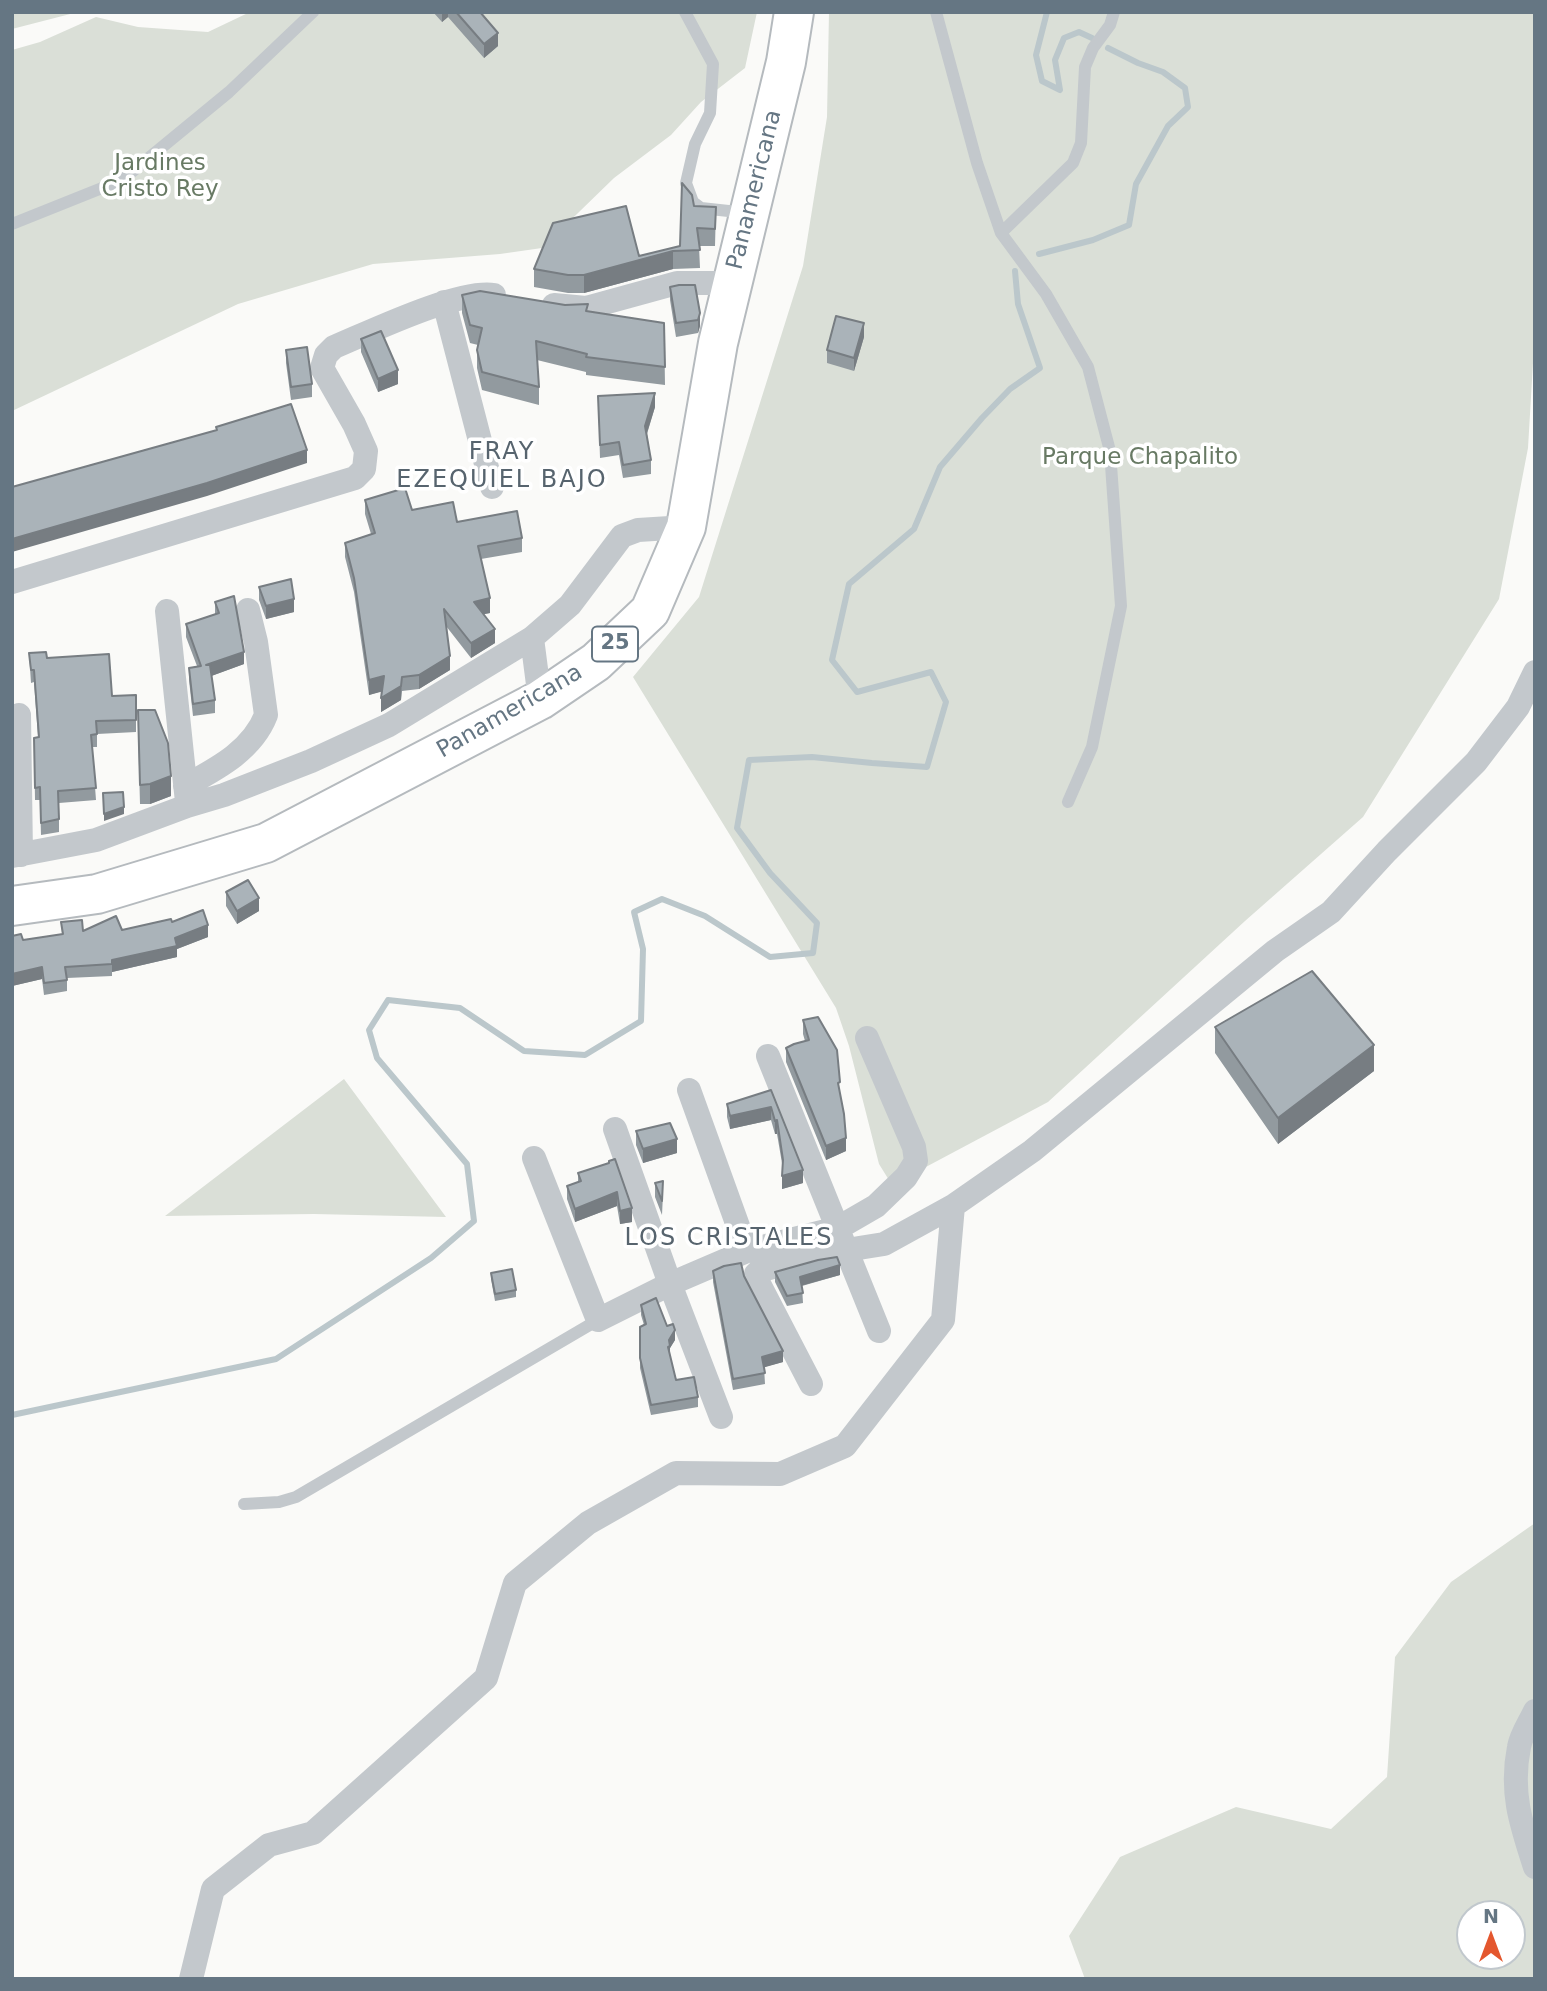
<!DOCTYPE html>
<html>
<head>
<meta charset="utf-8">
<style>
	body { margin:0 }
	#map { position:relative; width:1547px; height:1991px; overflow:hidden; background:#fafaf8; font-family:"DejaVu Sans",sans-serif }
	canvas { display:block }
	.frame { position:absolute; inset:0; border:14px solid #657683; pointer-events:none }
	.north { position:absolute; left:1456px; top:1900px; width:70px; height:70px; box-sizing:border-box; background:#fff; border:2px solid #c1c8cd; border-radius:50%; rotate:0deg; font-size:19px; font-weight:700; line-height:28px; text-align:center; color:#657683 }
	.north::after { content:''; display:block; margin:auto; width:24px; height:32px; background:#e4572e; clip-path:polygon(50% 0,100% 100%,50% 72%,0 100%) }
</style>
</head>
<body>
<div id="map">
<canvas width="1547" height="1991"></canvas>
<div class="frame"></div>
<div class="north">N</div>
</div>
<script>
const ctx = document.querySelector('canvas').getContext('2d');
ctx.lineJoin = 'round';
function fill(path, color) { ctx.fillStyle = color; ctx.fill(path, 'evenodd'); }
function trace(path, color, width, dash) { ctx.strokeStyle = color; ctx.lineWidth = width; ctx.lineCap = dash ? 'butt' : 'round'; ctx.setLineDash(dash || []); ctx.stroke(path); }
function label(font, color, halo, rows, align = 'center') {
  ctx.font = font + ' "DejaVu Sans",sans-serif'; ctx.lineWidth = 7; ctx.setLineDash([]); ctx.textBaseline = 'middle'; ctx.strokeStyle = halo; ctx.fillStyle = color; for (const [text, x, y, turn = 0] of rows) {
    ctx.save(); ctx.translate(x, y); ctx.rotate((+turn || 0) * Math.PI / 180); ctx.textAlign = isNaN(turn) ? turn : align; if (halo) ctx.strokeText(text, 0, 0); ctx.fillText(text, 0, 0); ctx.restore();
  }
}
const green = new Path2D(`
	M12,12h66l-66,17z
	M250,12h507l-12,56 -44,34 -30,33 -57,43 -72,70 -42,6 -127,10 -135,40 -226,107v-361l28,-8 56,-25 42,10 70,5z
	M829,12h706v317l-7,119 -29,151 -136,218 -118,104 -197,181 -156,83 -13,-21 -30,-118 -13,-38 -203,-331 66,-80 104,-331 24,-149z
	M344,1079l102,138 -132,-3 -149,2z
	M1535,1523v456h-450l-16,-43 51,-79 116,-50 95,22 56,-52 8,-120 56,-75zM1470,1914h42v42h-42z`);
const stream = new Path2D(`
	M1047,12l-11,43 6,26 18,9 -5,-30 9,-22 15,-6 13,6
	M1039,254l54,-14 36,-15 7,-41 32,-58 20,-19 -3,-19 -22,-16 -25,-9 -30,-15
	M12,1415l264,-56 155,-101 43,-37 -7,-57 -90,-106 -8,-28 19,-30 72,8 64,43 61,4 56,-34 2,-72 -9,-37 28,-13 43,17 65,41 43,-4 4,-30 -47,-50 -33,-45 12,-68 63,-3 60,6 55,4 19,-65 -15,-30 -74,20 -25,-32 17,-76 65,-55 26,-62 42,-49 28,-29 30,-21 -22,-64 -3,-33`);
const service = new Path2D(`
	M685,12l28,52 -3,49 -15,31 -9,39 7,19 8,6 46,5
	M936,12l41,151 24,70 45,61 42,73 22,84 11,155 -29,141 -24,55
	M12,224l110,-44 107,-88 84,-80
	M1001,233l72,-70 8,-20 4,-76 8,-19 17,-23 4,-13
	M244,1504l35,-2 17,-5 302,-177`);
const minor = new Path2D(`
	M444,302l48,185
	M554,305l32,3 91,-25h55
	M12,582l343,-104 9,-9 2,-18 -12,-27 -32,-56 4,-13 8,-8c36,-15 125,-58 160,-52
	M167,611l20,191
	M532,638l8,62
	M19,715l2,140
	M185,786c31,-17 67,-35 81,-71l-10,-73 -8,-32
	M12,856l84,-16 91,-34 37,-11 87,-34 78,-36 143,-87 38,-33 52,-69 16,-6 48,-3
	M768,1056l111,275
	M689,1090l58,161
	M615,1129l55,155 51,133
	M534,1158l64,162 72,-36 77,-33 91,-23 38,-22 30,-29 10,-16 -2,-14 -47,-109
	M811,1384l-54,-104 -1,-6 3,-3 56,-16 69,-11 69,-38
	M1535,1711c-5,11 -14,24 -16,36 -9,45 2,77 16,120
	M191,1979l22,-90 56,-44 44,-12 173,-155 29,-95 73,-60 88,-50 104,1 65,-28 98,-126 10,-114 79,-55 243,-200 56,-39 56,-61 89,-89 42,-55 17,-35`);
const primary = new Path2D(`
	M12,906l85,-12 169,-51 274,-143 56,-38 54,-51 36,-84 32,-184 68,-281 8,-50`);
const wall = new Path2D(`
	M433,12h47l18,34 -14,12 -36,-41 -6,5z
	M694,206l22,1 -1,39h-16l1,22 -27,1 -89,24h-16l-34,-6v-18l105,-13 41,-10z
	M695,285l5,41 -2,7 -22,4 -6,-37v-13z
	M462,295l126,16 76,12 1,62 -79,-10v-3l-49,-12 2,27v18l-57,-15 -5,-22v-18l1,-5 -8,-2 -8,-30z
	M864,337l-10,34 -27,-8v-13z
	M361,339l37,45 -20,8 -17,-40z
	M286,350l26,34v13l-21,3 -5,-37z
	M598,396l57,11 -8,27 4,26v14l-28,4 -4,-23 -19,3z
	M365,500l157,38v14l-41,7 9,54 -6,1 11,29 -24,15 -25,-32 4,44 -31,19 -17,2 -1,9 -20,12 1,-21 -13,4 -15,-103 -9,-35v-14l26,-9 -6,-20z
	M259,587l35,25 -28,7 -7,-19z
	M215,602l29,62 -33,12 4,24v13l-22,3 -4,-36v-12l8,-2 -11,-29v-13l29,-10z
	M29,653l18,5 65,38 24,-1v37l-39,2v13h-5l4,53 -37,3v29l-18,3 -1,-35h-5l-1,-62 4,-1 -4,-55 -3,1z
	M138,730l33,66 -21,8h-10z
	M226,892l33,19 -22,13 -11,-18z
	M61,922l22,9 39,-1 50,-8 36,15 -31,12v8l-65,15v4l-45,2v13l-23,4 -2,-16 -30,7v-50l11,4 39,-6z
	M803,1020l37,74 6,57 -20,9 -40,-98v-14l19,-7 -2,-7z
	M1215,1027l159,44 -96,73 -63,-91z
	M771,1090l32,93 -21,6 1,-20 -6,-35h-2l-4,-14 -41,9 -3,-12v-13z
	M636,1131l41,22 -34,10 -7,-18z
	M609,1163l23,59 -12,2 -3,-18 -42,16 -8,-23v-13l11,-4v-9z
	M655,1183l8,11 -1,21 -7,-18z
	M713,1271l31,5 39,86 -19,5 1,17 -32,6 -20,-108z
	M775,1272l65,3 -38,11 1,17 -16,3 -12,-24z
	M491,1273l25,17v7l-21,4 -4,-22z
	M641,1305l26,21 8,14 -5,8v8l6,24 22,17v10l-47,8 -11,-47v-41l4,-2 -3,-10z`);
const shadedWall = new Path2D(`
	M442,12h6v5l-6,5z
	M498,33v13l-14,12v-14z
	M673,251v18l-89,24v-18z
	M700,313v13l-2,7v-13z
	M864,323v14l-10,34v-13z
	M398,370v14l-20,8v-13z
	M655,393v14l-10,32v-13z
	M307,450v13l-100,33 -195,56v-13z
	M490,598v15l-16,3v-14z
	M294,599v13l-28,7v-13z
	M495,629v14l-24,15v-15z
	M244,652v12l-38,14v-13z
	M450,656v14l-31,19v-14z
	M384,676v15l-15,4v-15z
	M402,677l-1,23 -20,12v-14z
	M171,776v20l-21,8v-20z
	M124,807v7l-20,7v-7z
	M259,898v13l-22,13v-13z
	M208,925v12l-31,12v8l-65,15v-12z
	M42,967v12l-30,7v-12z
	M1374,1045v26l-96,73v-26z
	M771,1107v13l-41,9v-13z
	M777,1120v14h-2v-13z
	M846,1138v13l-20,9v-14z
	M677,1139v14l-34,10v-14z
	M803,1170v13l-21,6v-13z
	M617,1192v14l-42,16v-13z
	M632,1208v14l-12,2v-13z
	M840,1265v10l-40,11v-9z
	M675,1330v10l-5,8v8h-2l1,-16z
	M783,1351v11l-21,6v-11z`);
const building = new Path2D(`
	M456,12h24l18,21 -14,11z
	M682,183l10,12 2,11 22,1 -1,22 -18,-1 3,22 -27,1 -89,24h-16l-34,-6 19,-46 73,-17 13,50 41,-10z
	M679,285h16l5,28 -2,7 -22,3 -6,-36z
	M480,291l85,14 23,-1 -2,7 78,12 1,44 -79,-10 1,-3 -51,-13 3,46 -57,-15 -5,-22 5,-22 -12,-3 -8,-30z
	M836,316l28,7 -10,35 -27,-8z
	M381,331l17,39 -20,9 -17,-40z
	M307,347l5,37 -21,3 -5,-37z
	M655,393l-10,33 6,34 -28,5 -4,-23 -19,3 -2,-49z
	M291,404l16,46 -100,33 -195,56v-52l205,-57 -1,-3z
	M405,488l7,22 41,-8 4,20 60,-11 5,27 -44,8 12,52 -16,4 21,27 -24,14 -27,-34 6,47 -31,19 -17,2 -1,9 -20,12 3,-22 -15,4 -15,-102 -9,-35 30,-10 -10,-33z
	M291,579l3,20 -28,7 -7,-19z
	M234,596l10,56 -38,13h4l5,35 -22,4 -4,-36 12,-2 -15,-42 33,-11 -4,-11z
	M46,652l1,6 62,-4 3,42 24,-1v25l-40,1 1,13 -6,1 5,53 -38,3 1,28 -18,4 -1,-36 -5,1 -1,-50 5,-1 -5,-67h-3l-2,-17z
	M138,710h17l13,33 3,33 -21,8 -10,1z
	M123,792l1,15 -20,7 -1,-21z
	M248,880l11,18 -22,13 -11,-19z
	M203,910l5,15 -33,13 2,8 -65,14v4l-47,3 2,13 -23,3 -2,-16 -30,7v-38l9,-2 2,6 40,-6 -2,-12 21,-2 1,11 33,-15 6,14 49,-11 1,3z
	M1312,971l62,74 -96,73 -63,-91z
	M818,1017l19,33 3,32 -2,1 6,31 2,24 -20,8 -40,-98 8,-4 15,-4 -6,-20z
	M771,1090l32,80 -21,6 1,-16 -6,-40 -2,1 -4,-14 -41,9 -3,-12z
	M670,1123l7,16 -34,10 -7,-18z
	M615,1159l17,49 -12,3 -3,-19 -42,17 -8,-23 14,-5 -3,-8 31,-10v-2z
	M663,1181l-1,20 -7,-18z
	M837,1257l3,8 -40,12 3,16 -16,3 -12,-24 43,-12z
	M741,1263l3,13 39,75 -21,6 3,16 -32,6 -20,-108 11,-5z
	M512,1269l4,21 -21,4 -4,-21z
	M656,1298l11,28 6,-2 2,6 -6,10 1,6 -2,1 8,33 18,-3 4,20 -47,8 -11,-47v-31l6,-3 -5,-19z`);
const shields = [
	[615,644,46]
];
const shieldNames = [
	["25",615,644]
];
const parkNames = [
	["Jardines",160,164],
	["Cristo Rey",160,190],
	["Parque Chapalito",1140,458]
];
const streetNames = [
	["Panamericana",755,190,-76],
	["Panamericana",510,712,-30]
];
const neighbourhoodNames = [
	["FRAY",502,453],
	["EZEQUIEL BAJO",502,481],
	["LOS CRISTALES",729,1239]
];
fill(green, '#dadfd7');
trace(stream, '#bbc7cb', 6);
trace(primary, '#b5babe', 42);
trace(service, '#c3c8cc', 12);
trace(minor, '#c3c8cc', 24);
trace(primary, '#fff', 38);
fill(wall, '#929a9f');
fill(shadedWall, '#777d82');
fill(building, '#aab3b9');
trace(building, '#777d82', 2);
for (const [x, y, w] of shields) { const box = new Path2D(); box.roundRect(x - w / 2, y - 17.5, w, 35, 5); ctx.fillStyle = '#fff'; ctx.fill(box); trace(box, '#657683', 2); }
label('bold 21px', '#657683', null, shieldNames);
label('23px', '#687a64', '#fff', parkNames);
label('23px', '#657683', '#fff', streetNames);
ctx.letterSpacing = '2px';
label('24px', '#57646e', '#fff', neighbourhoodNames);
ctx.letterSpacing = '0px';
</script>
</body>
</html>
